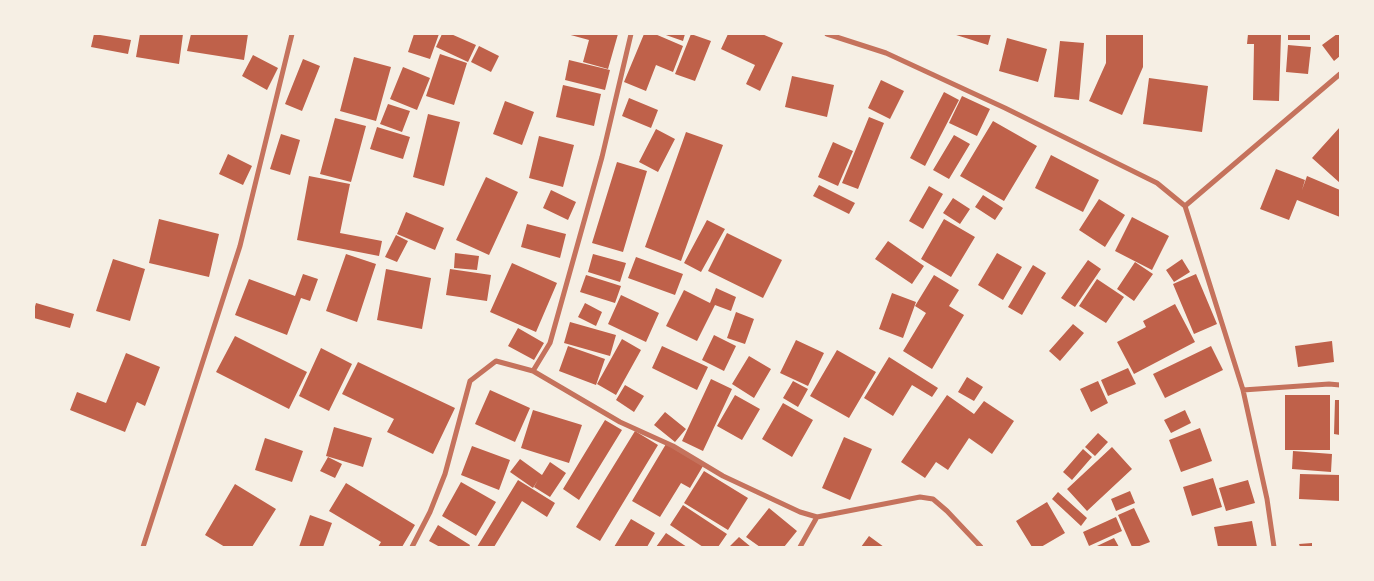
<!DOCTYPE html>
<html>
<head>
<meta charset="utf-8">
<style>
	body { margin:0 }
	#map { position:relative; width:1374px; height:581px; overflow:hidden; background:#f6efe4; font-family:"Space Grotesk",sans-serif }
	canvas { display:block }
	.frame { position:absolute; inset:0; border:35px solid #f6efe4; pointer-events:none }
</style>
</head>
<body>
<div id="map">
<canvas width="1374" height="581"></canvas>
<div class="frame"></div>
</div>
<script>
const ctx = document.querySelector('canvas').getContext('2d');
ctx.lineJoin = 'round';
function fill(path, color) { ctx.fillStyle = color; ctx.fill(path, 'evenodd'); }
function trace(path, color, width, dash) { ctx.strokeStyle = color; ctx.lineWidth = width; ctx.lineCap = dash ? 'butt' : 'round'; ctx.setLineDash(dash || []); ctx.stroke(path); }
const building = new Path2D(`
	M94,34l37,6 -3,14 -37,-7z
	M140,34h43l-4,30 -43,-7z
	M191,34h57l-4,26 -57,-9z
	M414,34h25l-9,25 -22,-7z
	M442,34h9l25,11 -8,17 -32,-15z
	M567,34h51l-10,35 -25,-7 6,-22z
	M644,34h11l28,12 -10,26 -17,-7 -10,26 -22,-9z
	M663,34h22l-2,7z
	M691,34l20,7 -16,40 -20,-7z
	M728,34h34l21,9 -23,48 -14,-7 9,-19 -34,-16z
	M953,34h38l-3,11z
	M1106,34h37v33l-21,48 -33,-14 17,-38z
	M1248,34h33l-2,67 -26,-1 1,-56h-7z
	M1288,34h22v6h-22z
	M1337,34h3v22l-6,5 -12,-16z
	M1007,38l40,11 -9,33 -39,-11z
	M1060,41l24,2 -5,57 -25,-3z
	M1288,45l23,2 -3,27 -22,-2z
	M479,46l20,10 -8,16 -20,-10z
	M440,54l27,9 -13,42 -28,-9z
	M253,55l25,13 -11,22 -25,-14z
	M354,57l37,10 -15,54 -36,-10z
	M303,59l17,7 -18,45 -17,-7z
	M569,60l41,10 -5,20 -40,-10z
	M403,67l27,11 -13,32 -27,-11z
	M792,76l42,9 -7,32 -42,-10z
	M1149,78l59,8 -6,46 -59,-8z
	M881,80l23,11 -14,28 -22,-11z
	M563,85l38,9 -7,32 -38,-9z
	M944,92l15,8 -34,66 -15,-8z
	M962,96l28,13 -13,27 -28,-13z
	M629,98l29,12 -7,18 -29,-12z
	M505,101l29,11 -12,33 -29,-11z
	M388,104l22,7 -8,21 -22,-8z
	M428,114l32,8 -16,64 -31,-9z
	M869,117l15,6 -26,66 -16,-6z
	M335,118l31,8 -15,56 -31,-8z
	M993,121l44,25 -33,55 -44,-25z
	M377,127l33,10 -7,22 -33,-10z
	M1340,127v56l-28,-25z
	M656,129l19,10 -17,33 -19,-10z
	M686,132l37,13 -42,116 -36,-14z
	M281,134l19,6 -10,35 -20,-6z
	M954,135l16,9 -21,35 -16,-9z
	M539,136l35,9 -11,42 -34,-9z
	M833,142l20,9 -15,35 -20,-9z
	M228,154l24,12 -9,19 -24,-11z
	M1051,155l48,25 -16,32 -48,-24z
	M617,162l30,9 -24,81 -31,-9z
	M1276,169l29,11 -3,10 5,-14 33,14v27l-43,-17 -8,20 -29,-11z
	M309,176l41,8 -10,49 42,8 -3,15 -82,-16z
	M486,177l32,15 -29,63 -33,-15z
	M819,185l36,18 -6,11 -36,-18z
	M929,186l14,8 -20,35 -14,-8z
	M551,190l25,12 -8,18 -25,-12z
	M983,195l20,13 -8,12 -20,-13z
	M953,198l17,11 -10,15 -17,-11z
	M1099,199l26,16 -20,32 -26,-17z
	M406,212l38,16 -9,22 -38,-16z
	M1132,217l37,19 -17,34 -37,-19z
	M159,219l60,15 -10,43 -60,-14z
	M944,219l31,18 -24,40 -30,-18z
	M707,220l18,9 -24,43 -17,-9z
	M527,224l39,10 -6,24 -39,-11z
	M727,233l55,27 -19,38 -55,-27z
	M396,235l12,6 -11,21 -12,-5z
	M888,241l36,25 -12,18 -37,-25z
	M455,253l24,3 -2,14 -23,-2z
	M997,253l25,14 -19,33 -25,-15z
	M346,254l30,10 -19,58 -31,-11z
	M593,254l33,9 -6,19 -32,-10z
	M636,257l47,17 -8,21 -47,-17z
	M113,259l32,10 -15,52 -34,-10z
	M1182,259l8,13 -16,10 -8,-12z
	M1088,260l13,9 -26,38 -14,-9z
	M1135,262l18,12 -19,27 -17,-12z
	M512,263l45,20 -21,49 -46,-20z
	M1033,265l13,8 -24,42 -14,-8z
	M386,269l45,9 -9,51 -45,-9z
	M450,269l41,6 -4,26 -41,-6z
	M303,274l15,5 -8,22 -9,-3 -14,37 -52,-20 14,-36 46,17z
	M1196,274l21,50 -23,10 -21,-50z
	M586,275l35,11 -6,17 -35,-11z
	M934,275l25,15 -10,16 15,9 -32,54 -29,-18 23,-38 -11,-7z
	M1097,279l27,18 -18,26 -27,-17z
	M716,288l20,9 -5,14 -16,-6 -18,36 -31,-15 18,-36 26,13z
	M892,293l24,9 -13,36 -24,-9z
	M621,295l38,18 -13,29 -38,-18z
	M36,303l38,11 -4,14 -36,-10v-8z
	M585,303l17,9 -6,14 -18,-9z
	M1175,304l20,38 -61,32 -17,-32 29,-15 -3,-6z
	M736,312l18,7 -9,25 -18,-6z
	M570,322l46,13 -6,21 -46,-13z
	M1073,324l11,9 -24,28 -11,-10z
	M518,328l26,15 -10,17 -26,-14z
	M714,335l22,11 -12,25 -22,-11z
	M235,336l72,36 -18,37 -73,-37z
	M622,339l19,11 -25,45 -19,-11z
	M796,340l28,13 -16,33 -28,-13z
	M1332,341l2,21 -36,5 -3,-21z
	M568,346l37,13 -9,26 -37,-14z
	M662,346l46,21 -11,23 -45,-22z
	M1211,346l12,24 -58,28 -12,-24z
	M321,348l31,16 -23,47 -30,-15z
	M837,350l39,22 -27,46 -39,-22z
	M126,353l34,14 -15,39 -8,-4 -12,30 -55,-22 7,-18 29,11z
	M749,356l22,13 -17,29 -22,-14z
	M889,357l49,31 -6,9 -20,-12 -19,31 -29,-18z
	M358,362l97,46 -22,46 -46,-22 7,-13 -52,-25z
	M1128,368l8,16 -28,12 -7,-16z
	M967,377l16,10 -9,14 -16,-9z
	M711,379l21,10 -29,62 -21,-10z
	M793,381l15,8 -10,18 -15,-9z
	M1098,381l10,22 -17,9 -11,-23z
	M625,385l19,11 -10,16 -18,-12z
	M490,390l40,18 -15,34 -40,-18z
	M735,395l25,14 -18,31 -25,-14z
	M947,395l27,19 10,-13 30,20 -22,33 -23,-16 -21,32 -12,-8 -11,16 -24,-16z
	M1285,395h45v55h-45z
	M1335,400h5v35l-6,-1z
	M783,403l30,17 -21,37 -30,-18z
	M533,410l49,15 -13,38 -48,-15z
	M1185,410l6,13 -20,10 -7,-13z
	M665,412l21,17 -11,13 -21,-17z
	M605,420l17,10 -43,70 -16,-11z
	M334,427l38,11 -9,29 -37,-11z
	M1200,428l12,33 -31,11 -12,-32z
	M635,431l23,14 -58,96 -24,-14z
	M1098,433l10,9 -13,14 -10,-9z
	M844,437l28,12 -22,51 -28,-12z
	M265,438l38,13 -11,31 -37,-12z
	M666,444l37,22 -13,22 -9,-5 -21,34 -28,-16z
	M472,446l38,14 -11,30 -38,-15z
	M1112,447l20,22 -45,42 -20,-22z
	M1083,449l9,8 -20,23 -9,-8z
	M1293,451l39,3 -1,18 -39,-3z
	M328,457l14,7 -7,14 -15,-7z
	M520,459l22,16 8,-13 16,11 -16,24 -16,-10 4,-7 -5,8 -23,-16z
	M704,471l44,27 -20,32 -44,-27z
	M1300,474l40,1v26l-41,-2z
	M1213,478l9,29 -30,9 -9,-29z
	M518,480l37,23 -8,14 -25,-16 -28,46h-17z
	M1248,480l7,23 -29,8 -7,-23z
	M461,482l35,20 -20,34 -34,-20z
	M346,483l69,42 -13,22h-24l3,-5 -52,-31z
	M235,484l41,25 -24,38h-27l-20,-12z
	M1130,491l5,12 -19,8 -5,-12z
	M1058,492l29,26 -6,8 -29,-27z
	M1047,502l18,31 -24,14h-9l-16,-26z
	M683,505l44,29 -9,13h-15l-33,-22z
	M769,508l28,23 -13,16h-24l-14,-10z
	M1134,508l16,34 -13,5h-5l-14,-32z
	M310,515l22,8 -9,24h-24z
	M1116,517l6,14 -33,15 -6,-14z
	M631,519l24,14 -8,14h-33z
	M1252,521l5,26h-39l-4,-20z
	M438,525l32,20 -1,2h-29l-11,-6z
	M666,533l21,14h-31z
	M869,536l15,11h-23z
	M739,537l12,10h-22z
	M1114,538l5,9h-21l-1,-1z
	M1312,543v4h-12l-1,-3z`);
const minor = new Path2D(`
	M631,34l-29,123 -52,186 -17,28 87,51 53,24 50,30 77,36 17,5 103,-20 13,2 14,12 34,36
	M827,34l59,19 119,55 152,75 28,23 58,184 24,109 7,48
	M1185,206l155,-132
	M1243,390l86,-6 11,1
	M143,547l97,-301 52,-212
	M412,547l18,-35 15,-38 25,-93 26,-20 37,10
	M800,547l17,-30`);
fill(building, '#bf614a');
trace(minor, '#c5725c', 5);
</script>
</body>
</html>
